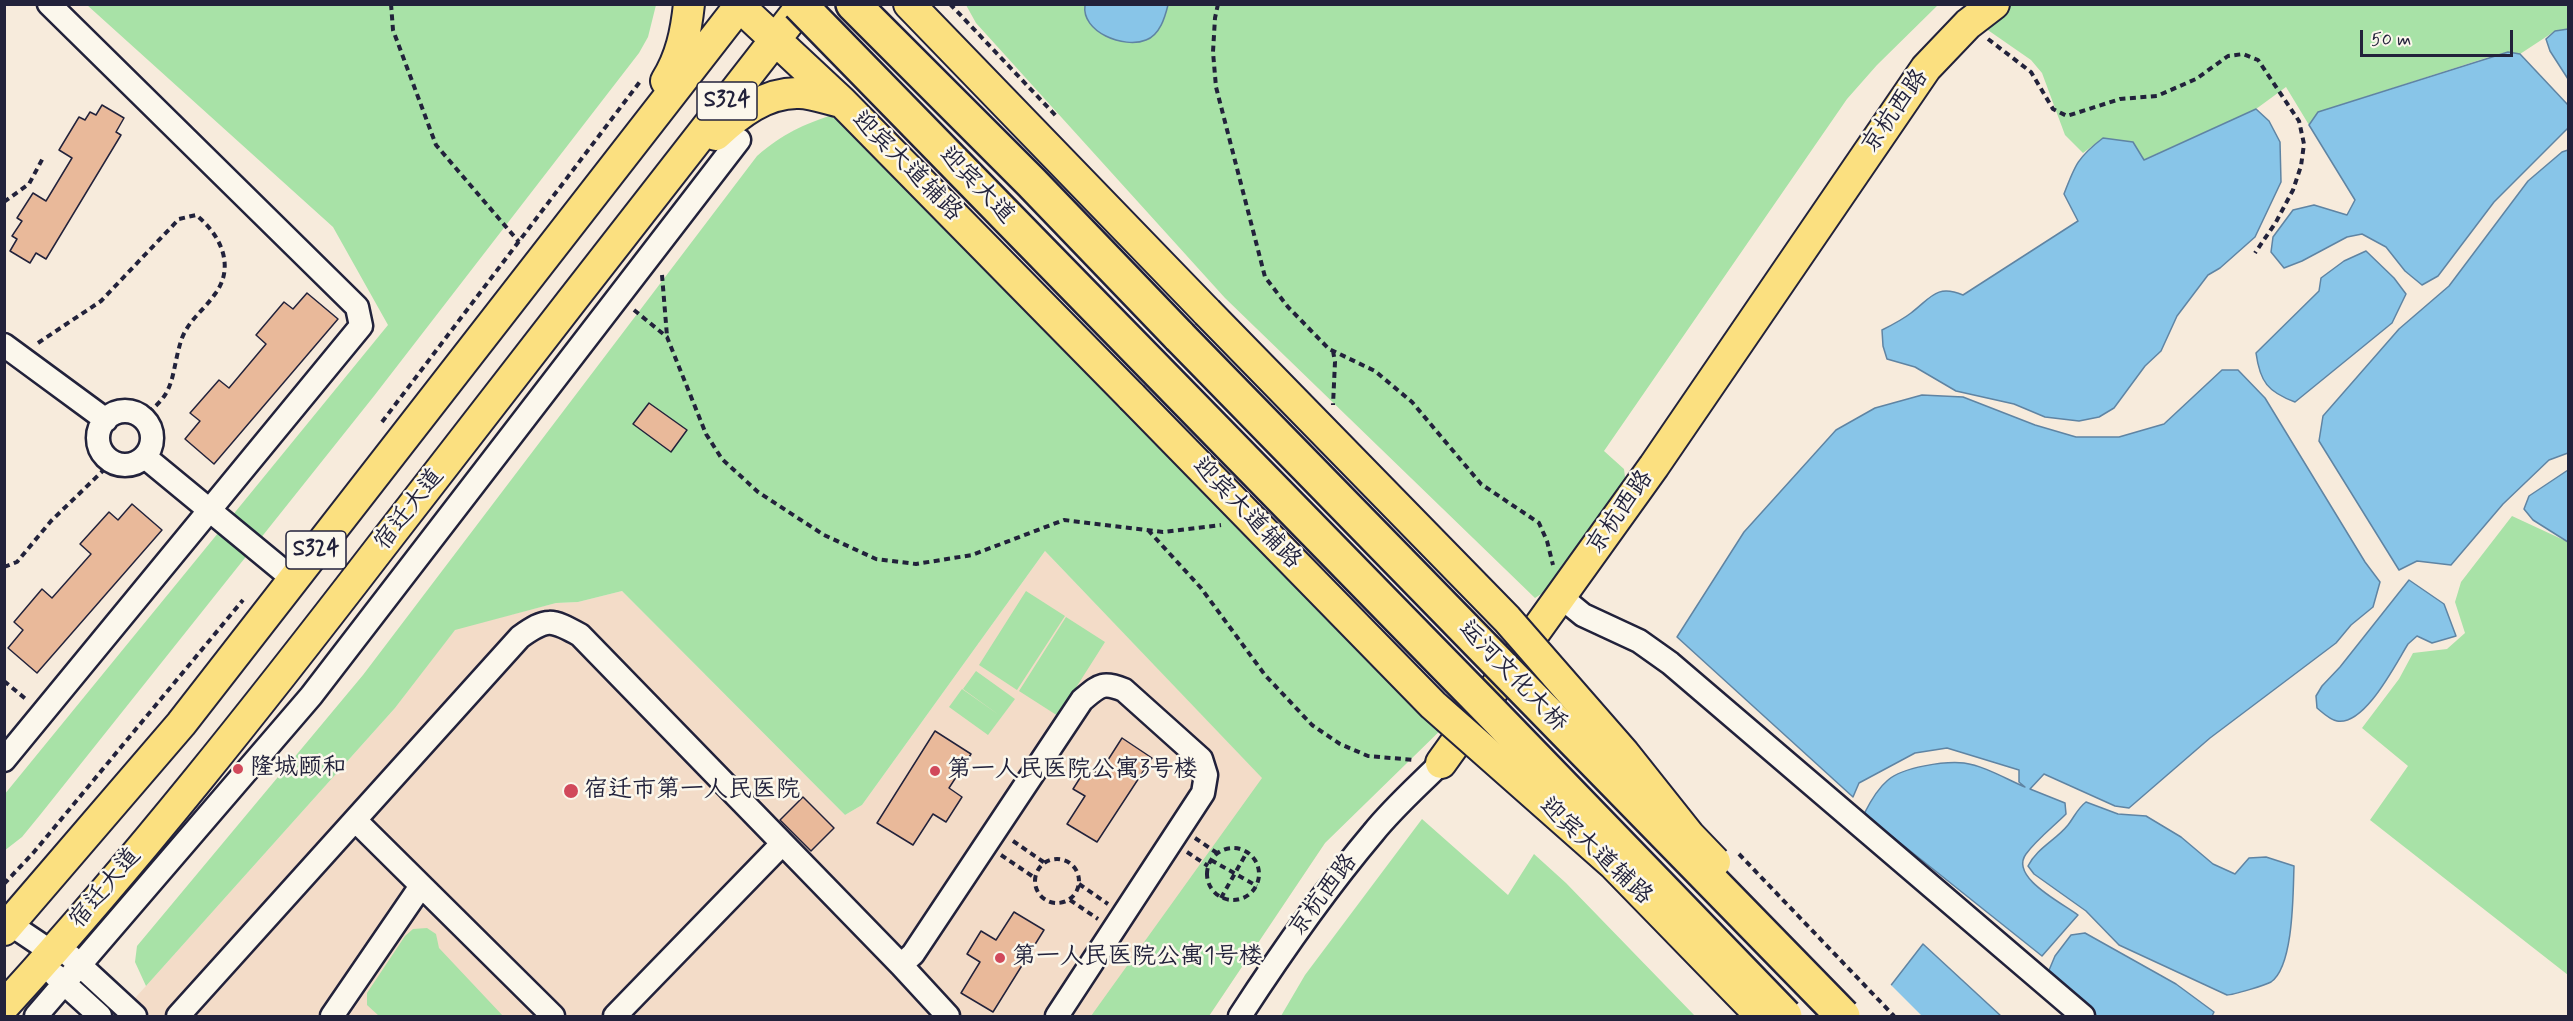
<!DOCTYPE html>
<html>
<head>
<meta charset="utf-8">
<style>
	body { margin:0 }
	#map { position:relative; width:2573px; height:1021px; overflow:hidden; background:#f7ebdc; font-family:Mynerve,sans-serif }
	canvas { display:block }
	.frame { position:absolute; inset:0; border:6px solid #22223b; pointer-events:none }
	.scale { position:absolute; left:2360px; top:30px; width:153px; height:27px; box-sizing:border-box; border:3px solid #22223b; border-top:0; padding-left:8px; font-size:18px; line-height:21px; white-space:nowrap; color:#22223b; -webkit-text-stroke:4px #fbf7ec; paint-order:stroke }
</style>
</head>
<body>
<div id="map">
<canvas width="2573" height="1021"></canvas>
<div class="frame"></div>
<div class="scale">50 m</div>
</div>
<script>
const ctx = document.querySelector('canvas').getContext('2d');
ctx.lineJoin = 'round';
function fill(path, color) { ctx.fillStyle = color; ctx.fill(path, 'evenodd'); }
function trace(path, color, width, dash) { ctx.strokeStyle = color; ctx.lineWidth = width; ctx.lineCap = dash ? 'butt' : 'round'; ctx.setLineDash(dash || []); ctx.stroke(path); }
function label(font, color, halo, rows, align = 'center') {
  ctx.font = font + ' Mynerve,"LXGW WenKai TC",sans-serif'; ctx.lineWidth = 5; ctx.setLineDash([]); ctx.textBaseline = 'middle'; ctx.strokeStyle = halo; ctx.fillStyle = color; for (const [text, x, y, turn = 0] of rows) {
    ctx.save(); ctx.translate(x, y); ctx.rotate((+turn || 0) * Math.PI / 180); ctx.textAlign = isNaN(turn) ? turn : align; if (halo) ctx.strokeText(text, 0, 0); ctx.fillText(text, 0, 0); ctx.restore();
  }
}
const built = new Path2D(`
	M1045,551l280,292 -116,173h-1090l276,-308 60,-79 101,-26 22,-1 44,-11 223,224 17,-10z`);
const green = new Path2D(`
	M2011,4l557,1v24l-13,2 -35,23 -12,-2 -19,5 -171,55 -9,13 -23,-38 -30,22 -113,51 -40,-22 -20,15 -18,-18 -23,-62 -11,-13 -49,-34z
	M87,5h569l-8,32 -9,16 -265,343 -334,419 -18,22 -18,14v-56l384,-470 -55,-98z
	M966,5h972l-61,60 -30,34 -243,352 20,18 2,16 -77,104 -14,9 -310,-300 -249,-275z
	M835,114l615,607 -125,122 -116,173h-118l171,-238 -217,-227 -183,254 -17,10 -223,-224 -44,11 -22,1 -101,27 -60,78 -249,278 -11,-24 2,-16 226,-271 394,-519c27,-23 45,-31 78,-42z
	M2512,516l56,26v433l-198,-155 38,-54 -46,-38 37,-49 14,-26 34,-4 18,-16 -10,-31 6,-20z
	M1026,591l39,25 -48,74 -38,-25z
	M1066,617l39,25 -47,74 -39,-25z
	M976,671l39,28 -27,36 -39,-28 13,-18 37,26 -36,-26z
	M1422,819l86,76 26,-41 32,29 129,133h-414l24,-41z
	M427,928l9,6 3,14 64,68h-124l-12,-11v-12l38,-57 8,-7z`);
const water = new Path2D(`
	M1085,5v-1l83,1c-3,12 -8,30 -22,35 -22,9 -65,-8 -61,-35z
	M2568,29v50l-18,-28 -4,-12 9,-8z
	M2508,52l12,2 48,51v23l-74,74 -56,74 -16,9 -17,-14 -19,-24 -24,-13 -15,3 -45,24 -18,7 -13,-16 2,-15 20,-27 21,-5 33,10 8,-15 -46,-75 9,-13z
	M2256,109l13,12 11,21 1,40 -26,55 -35,31 -12,7 -31,41 -16,35 -16,15 -31,42 -15,9 -20,4 -34,-4 -31,-13 -58,-13 -41,-24 -28,-8 -4,-13 -1,-16c10,-5 20,-10 29,-17 20,-15 25,-29 52,-18l115,-74 -14,-27c11,-29 14,-37 39,-56l30,4 11,18z
	M2568,150v303l-19,7 -46,44 -52,61 -34,-4 -18,9 -80,-129 4,-25 76,-87 50,-43 79,-105 34,-29z
	M2366,251l28,27 12,16 -14,29 -97,79c-27,-10 -35,-20 -39,-49l63,-62 2,-13 23,-17z
	M2222,370h16l27,28 100,164 15,20 -7,25 -22,18 -15,18 -126,95 -81,70 -14,-2 -71,-32 -14,15 35,14 1,11c-13,13 -29,25 -40,40 -17,23 36,49 52,61l-36,41 -178,-142c6,-12 13,-25 24,-34 15,-13 57,-19 76,-17 21,3 42,16 61,24l-6,-5v-12l-72,-22 -32,5 -56,30 -6,14 -176,-160 67,-105 92,-102 39,-22 47,-13 41,2 72,28 41,12h43l45,-13z
	M2568,470v72l-35,-22 -9,-11 5,-13z
	M2409,580l35,24 12,32 -24,7 -15,-7 -9,8c-12,19 -43,82 -71,77 -7,-1 -14,-8 -20,-13l-1,-12 6,-10 18,-19z
	M2086,802l32,12 28,2 35,21 32,27 22,10 14,-16 17,-1 28,9c-1,26 0,100 -23,116 -5,3 -38,13 -44,13l-108,-50 -33,-34 -52,-37 -6,-8c9,-18 28,-26 40,-41 7,-9 9,-16 18,-23z
	M2085,933l91,51 38,28 -2,4h-117l-48,-41 8,-19 16,-21z
	M1923,944l78,72h-140l24,-23z`);
const pier = new Path2D(`
	M1889,983l33,33h-64z`);
const building = new Path2D(`
	M102,105l22,13 -8,14 5,3 -75,124 -10,-6 -6,10 -20,-12 7,-12 -5,-3 10,-15 -5,-3 16,-25 13,8 26,-43 -13,-8 20,-33 6,3 5,-8 6,3z
	M307,293l31,26 -124,145 -29,-25 15,-18 -10,-8 29,-33 10,8 37,-44 -10,-9 28,-33 9,7z
	M649,403l38,27 -16,22 -38,-28z
	M132,504l30,26 -125,143 -29,-25 15,-18 -9,-8 28,-33 10,9 39,-44 -11,-10 29,-32 9,8z
	M935,731l36,23 -22,34 13,9 -16,25 -13,-8 -20,31 -36,-22z
	M1122,738l30,20 -55,84 -30,-18 18,-28 -12,-7 14,-22 12,7z
	M803,797l31,31 -23,23 -31,-31z
	M1014,912l30,18 -51,82 -32,-19 19,-31 -13,-8 14,-23 15,9z`);
const path = new Path2D(`
	M391,4l2,26 43,115 83,97
	M950,4l107,113
	M1218,4l-3,14 -2,34 3,35 49,190 23,30 41,42 46,22 37,31 69,82 58,39 8,18 6,24
	M1988,39l43,33 22,37 14,7 53,-17 37,-3 39,-17 32,-23 15,-2 15,6 41,61 5,23 -3,22 -8,24 -17,32 -21,31
	M4,139v12
	M4,202l25,-18 15,-28
	M662,275l5,61
	M634,310l33,27 39,97 16,25 36,33 66,43 52,24 40,5 56,-9 92,-35 99,12 58,-7
	M38,343l63,-42 78,-82 17,-4c24,19 40,51 19,79 -11,16 -26,26 -33,44 -12,35 -4,56 -40,78
	M1333,351l2,11 -2,43
	M382,422l260,-343
	M1148,530l53,58 64,87 47,50 28,19 28,12 47,4
	M4,567l13,-5 34,-41 62,-60
	M4,681l23,19
	M1195,838l22,15
	M1013,841l32,22
	M1207 874a26 26 0 1 1 52 0a26 26 0 1 1-52 0Z
	M1187,852l21,14
	M1001,855l34,23
	M1035 881a22 22 0 1 1 44 0a22 22 0 1 1-44 0Z
	M1211,860l46,26
	M4,884l30,-32 209,-252
	M1079,884l29,20
	M1221,898l26,-46
	M1070,900l28,19`);
const minor = new Path2D(`
	M4,345l102,75
	M98 438a27 27 0 1 1 54 0a27 27 0 1 1-54 0Z
	M145,457l148,122
	M1561,597l22,18 56,26 31,22 413,353
	M4,760l357,-434 -4,-19 -308,-303
	M355,820l198,196
	M4,920l49,33
	M70,956l65,60
	M901,965l12,-11 169,-254c17,-14 20,-19 42,-10l77,69 5,16 -3,18 -146,223
	M55,975l45,41
	M36,1016l275,-320 428,-556
	M178,1016l342,-379c27,-19 31,-18 60,-2l321,330 47,51
	M332,1016l89,-130
	M615,1016l167,-172
	M1240,1016c41,-63 84,-125 133,-183 20,-25 45,-47 68,-70`);
const major = new Path2D(`
	M737,4l105,98 290,295
	M909,4l298,308
	M666,81c15,-24 20,-49 23,-77
	M716,135c22,-21 50,-43 83,-42 13,0 28,6 42,9
	M1441,763l213,-297 272,-398 42,-44 26,-20
	M4,930l177,-206 560,-720
	M4,1006c133,-146 256,-302 376,-458 141,-181 281,-364 423,-544`);
const highway = new Path2D(`
	M853,4l178,178 149,155`);
const pathBridge = new Path2D(`
	M1739,854l155,162`);
const majorBridge = new Path2D(`
	M1207,312l300,307 117,134 66,83 25,26
	M1132,397l301,308 180,159 148,152`);
const highwayBridge = new Path2D(`
	M799,4l690,706 296,306
	M1180,337l663,679`);
const markers = [
	[238,769,6,"#d1495b"],
	[935,771,6,"#d1495b"],
	[571,791,8,"#d1495b"],
	[1000,958,6,"#d1495b"]
];
const shields = [
	[727,101,60],
	[316,550,60]
];
const shieldNames = [
	["S324",727,101],
	["S324",316,550]
];
const streetNames = [
	["京杭西路",1896,112,-55],
	["迎宾大道辅路",906,167,45],
	["迎宾大道",976,186,46],
	["宿迁大道",410,510,-52],
	["京杭西路",1621,513,-55],
	["迎宾大道辅路",1246,514,46],
	["运河文化大桥",1512,677,46],
	["迎宾大道辅路",1595,852,43],
	["宿迁大道",106,889,-50],
	["京杭西路",1324,896,-53]
];
const poiNames = [
	["隆城颐和",250,769],
	["第一人民医院公寓3号楼",947,771],
	["宿迁市第一人民医院",584,791],
	["第一人民医院公寓1号楼",1012,958]
];
fill(built, '#f3dcc8');
fill(green, '#a8e2a7');
fill(water, '#88c5e8');
trace(water, '#5f84a3', 1.5);
fill(pier, '#f7ebdc');
fill(building, '#e9b99a');
trace(building, '#22223b', 1.5);
trace(minor, '#22223b', 27);
trace(major, '#22223b', 34);
trace(highway, '#22223b', 38);
trace(path, '#22223b', 4, [6, 4.5]);
trace(minor, '#fbf7ec', 22);
trace(major, '#fbe080', 30);
trace(highway, '#fbe080', 33);
trace(majorBridge, '#22223b', 34, []);
trace(highwayBridge, '#22223b', 38, []);
trace(pathBridge, '#22223b', 4, [6, 4.5]);
trace(majorBridge, '#fbe080', 30);
trace(highwayBridge, '#fbe080', 33);
for (const [x, y, r, color] of markers) { const dot = new Path2D(); dot.arc(x, y, r, 0, 2 * Math.PI); ctx.fillStyle = color; ctx.fill(dot); trace(dot, '#fbf7ec', 2); }
for (const [x, y, w] of shields) { const box = new Path2D(); box.roundRect(x - w / 2, y - 19, w, 38, 4.5); ctx.fillStyle = '#fbf7ec'; ctx.fill(box); trace(box, '#22223b', 1.5); }
label('bold 22px', '#22223b', null, shieldNames);
label('24px', '#22223b', '#fbf7ec', streetNames);
label('24px', '#22223b', '#fbf7ec', poiNames, 'left');
</script>
</body>
</html>
